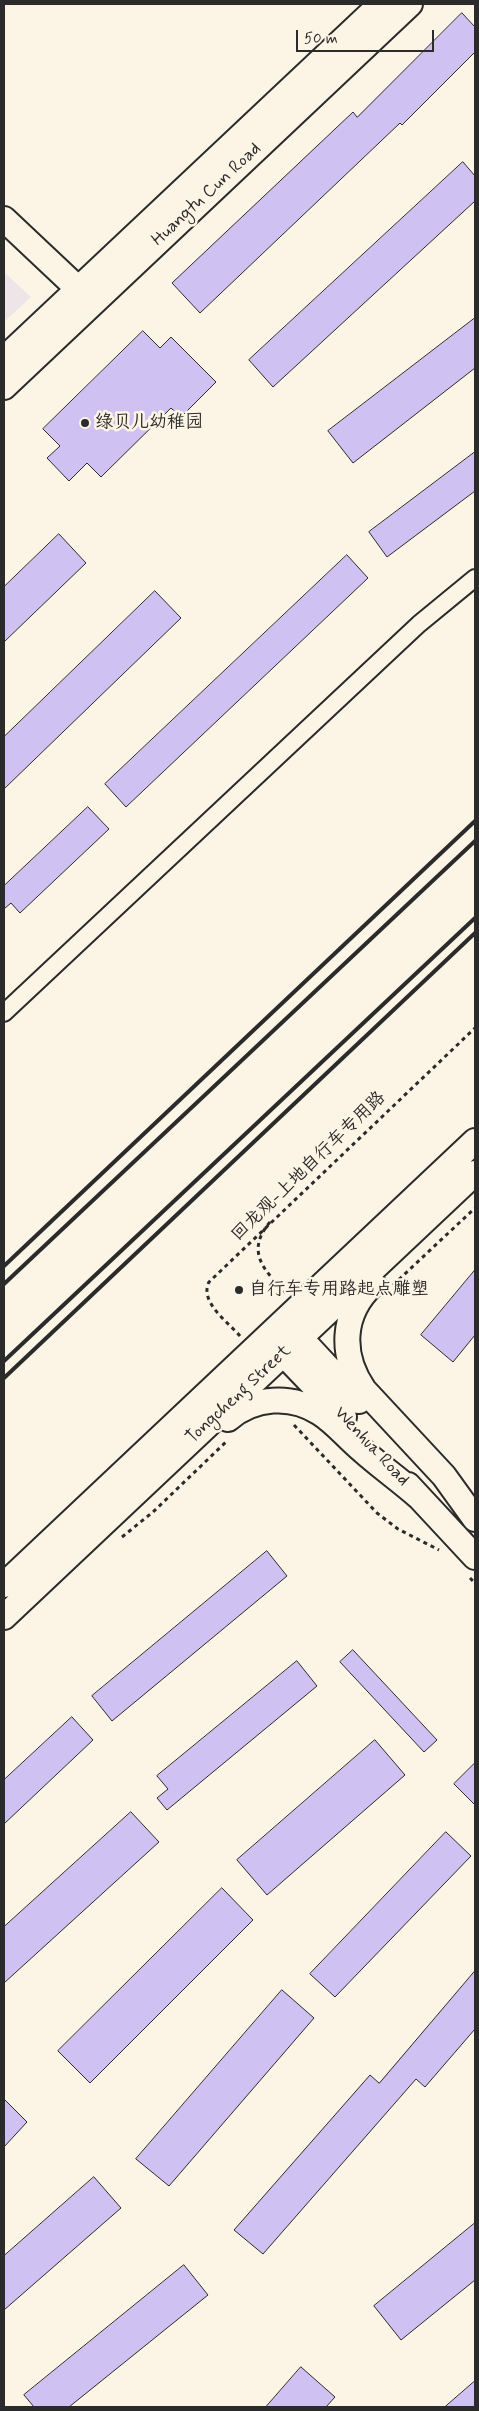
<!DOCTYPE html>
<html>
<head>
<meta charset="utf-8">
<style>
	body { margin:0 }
	#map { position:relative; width:479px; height:2411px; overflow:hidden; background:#fcf5e5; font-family:Mynerve,sans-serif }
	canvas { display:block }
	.frame { position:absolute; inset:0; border:5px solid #2b2b2b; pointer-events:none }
	.scale { position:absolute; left:296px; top:30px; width:138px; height:22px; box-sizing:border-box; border:2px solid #2b2b2b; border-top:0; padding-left:6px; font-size:15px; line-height:18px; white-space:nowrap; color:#2b2b2b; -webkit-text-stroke:4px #fcf5e5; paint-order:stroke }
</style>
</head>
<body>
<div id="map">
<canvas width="479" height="2411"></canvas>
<div class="frame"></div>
<div class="scale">50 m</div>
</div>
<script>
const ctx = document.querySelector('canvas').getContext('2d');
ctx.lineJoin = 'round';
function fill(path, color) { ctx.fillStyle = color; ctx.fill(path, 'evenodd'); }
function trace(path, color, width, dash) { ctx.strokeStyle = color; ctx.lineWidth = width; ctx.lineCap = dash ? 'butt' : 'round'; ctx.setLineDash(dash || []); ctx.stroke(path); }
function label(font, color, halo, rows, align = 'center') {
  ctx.font = font + ' Mynerve,"LXGW WenKai TC",sans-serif'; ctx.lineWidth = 5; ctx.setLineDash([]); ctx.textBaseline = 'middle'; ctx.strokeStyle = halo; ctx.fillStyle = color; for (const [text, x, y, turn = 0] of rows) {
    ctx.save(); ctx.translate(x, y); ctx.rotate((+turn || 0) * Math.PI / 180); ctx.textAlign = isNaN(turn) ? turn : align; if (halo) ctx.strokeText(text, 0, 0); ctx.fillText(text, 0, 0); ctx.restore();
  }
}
const built = new Path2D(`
	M4,272l27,25 -27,25z`);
const building = new Path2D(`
	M462,13l13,14v25l-73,73 -2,-2 -200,190 -28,-30 181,-171 4,5z
	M463,162l12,14v25l-202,186 -24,-27z
	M475,318v50l-122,95 -25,-32z
	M143,331l17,17 11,-11 45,45 -35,35 -10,-9 -70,69 -14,-14 -18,18 -22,-23 13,-12 -17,-17z
	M475,452v39l-88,66 -18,-25z
	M59,534l27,29 -82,79v-55z
	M347,555l21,23 -242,229 -21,-23z
	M155,591l26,27 -177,171v-52z
	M88,807l21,22 -89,84 -9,-10 -7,6v-23z
	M475,1270v65l-22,27 -32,-27z
	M267,1551l20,25 -175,145 -20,-25z
	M353,1650l84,90 -13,12 -84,-90z
	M297,1661l20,25 -150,124 -10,-12 11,-9 -11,-13z
	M72,1717l21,23 -89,84v-44z
	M375,1740l30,35 -138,120 -30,-35z
	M475,1763v42l-21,-21z
	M131,1812l28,30 -155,141v-56z
	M446,1832l25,24 -136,141 -25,-23z
	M222,1888l31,32 -163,163 -32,-32z
	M475,1971v58l-50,58 -9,-8 -153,175 -29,-24 136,-155 9,8z
	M282,1990l32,28 -145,168 -33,-27z
	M4,2099l23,23 -23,25z
	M94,2177l27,31 -117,102v-54z
	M475,2223v57l-74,60 -27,-34z
	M184,2265l24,30 -139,112h-35l-10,-12z
	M301,2367l34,30 -9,10h-60z
	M475,2381v26h-30z`);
const path = new Path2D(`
	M270,1222c-25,30 -6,48 16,71
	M393,1285l82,-77
	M240,1336c-12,-14 -41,-34 -31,-54l266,-254
	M294,1425l83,88 21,16 41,21
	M122,1537l31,-25 75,-72
	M470,1578l5,5`);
const street = new Path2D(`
	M4,1013l415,-389 56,-46`);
const secondary = new Path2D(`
	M4,219l86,81
	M4,359l377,-355
	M4,387l406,-383
	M373,1284c-32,30 -33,71 -9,106l80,86 31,43
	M290,1327l69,74
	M272,1342l72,75
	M228,1419c26,-22 63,-25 92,-6 16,10 28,26 43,38 18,16 38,30 56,46
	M408,1485l67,72
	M4,1585l471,-444
	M4,1617l471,-444`);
const rail = new Path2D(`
	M4,1266l471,-445
	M4,1284l471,-443
	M4,1361l471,-443
	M4,1378l471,-445`);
const markers = [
	[85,423,5,"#2b2b2b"],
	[239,1290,5,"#2b2b2b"]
];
const streetNames = [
	["Huangtu Cun Road",207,195,-43],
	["回龙观-上地自行车专用路",309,1167,-44],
	["Tongcheng Street",239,1395,-43],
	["Wenhua Road",371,1447,47]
];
const poiNames = [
	["绿贝儿幼稚园",95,423],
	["自行车专用路起点雕塑",249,1290]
];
fill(built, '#eee5e9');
fill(building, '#cfc1f2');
trace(building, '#2b2b2b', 1);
trace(street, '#2b2b2b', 20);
trace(secondary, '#2b2b2b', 28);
trace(path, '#2b2b2b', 3, [4, 4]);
trace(street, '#fcf5e5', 16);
trace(secondary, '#fcf5e5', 24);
trace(rail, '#2b2b2b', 4);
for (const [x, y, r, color] of markers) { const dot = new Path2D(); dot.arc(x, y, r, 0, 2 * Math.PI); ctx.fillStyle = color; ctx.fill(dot); trace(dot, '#fcf5e5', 2); }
label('18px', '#2b2b2b', '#fcf5e5', streetNames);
label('18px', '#2b2b2b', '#fcf5e5', poiNames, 'left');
</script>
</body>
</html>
